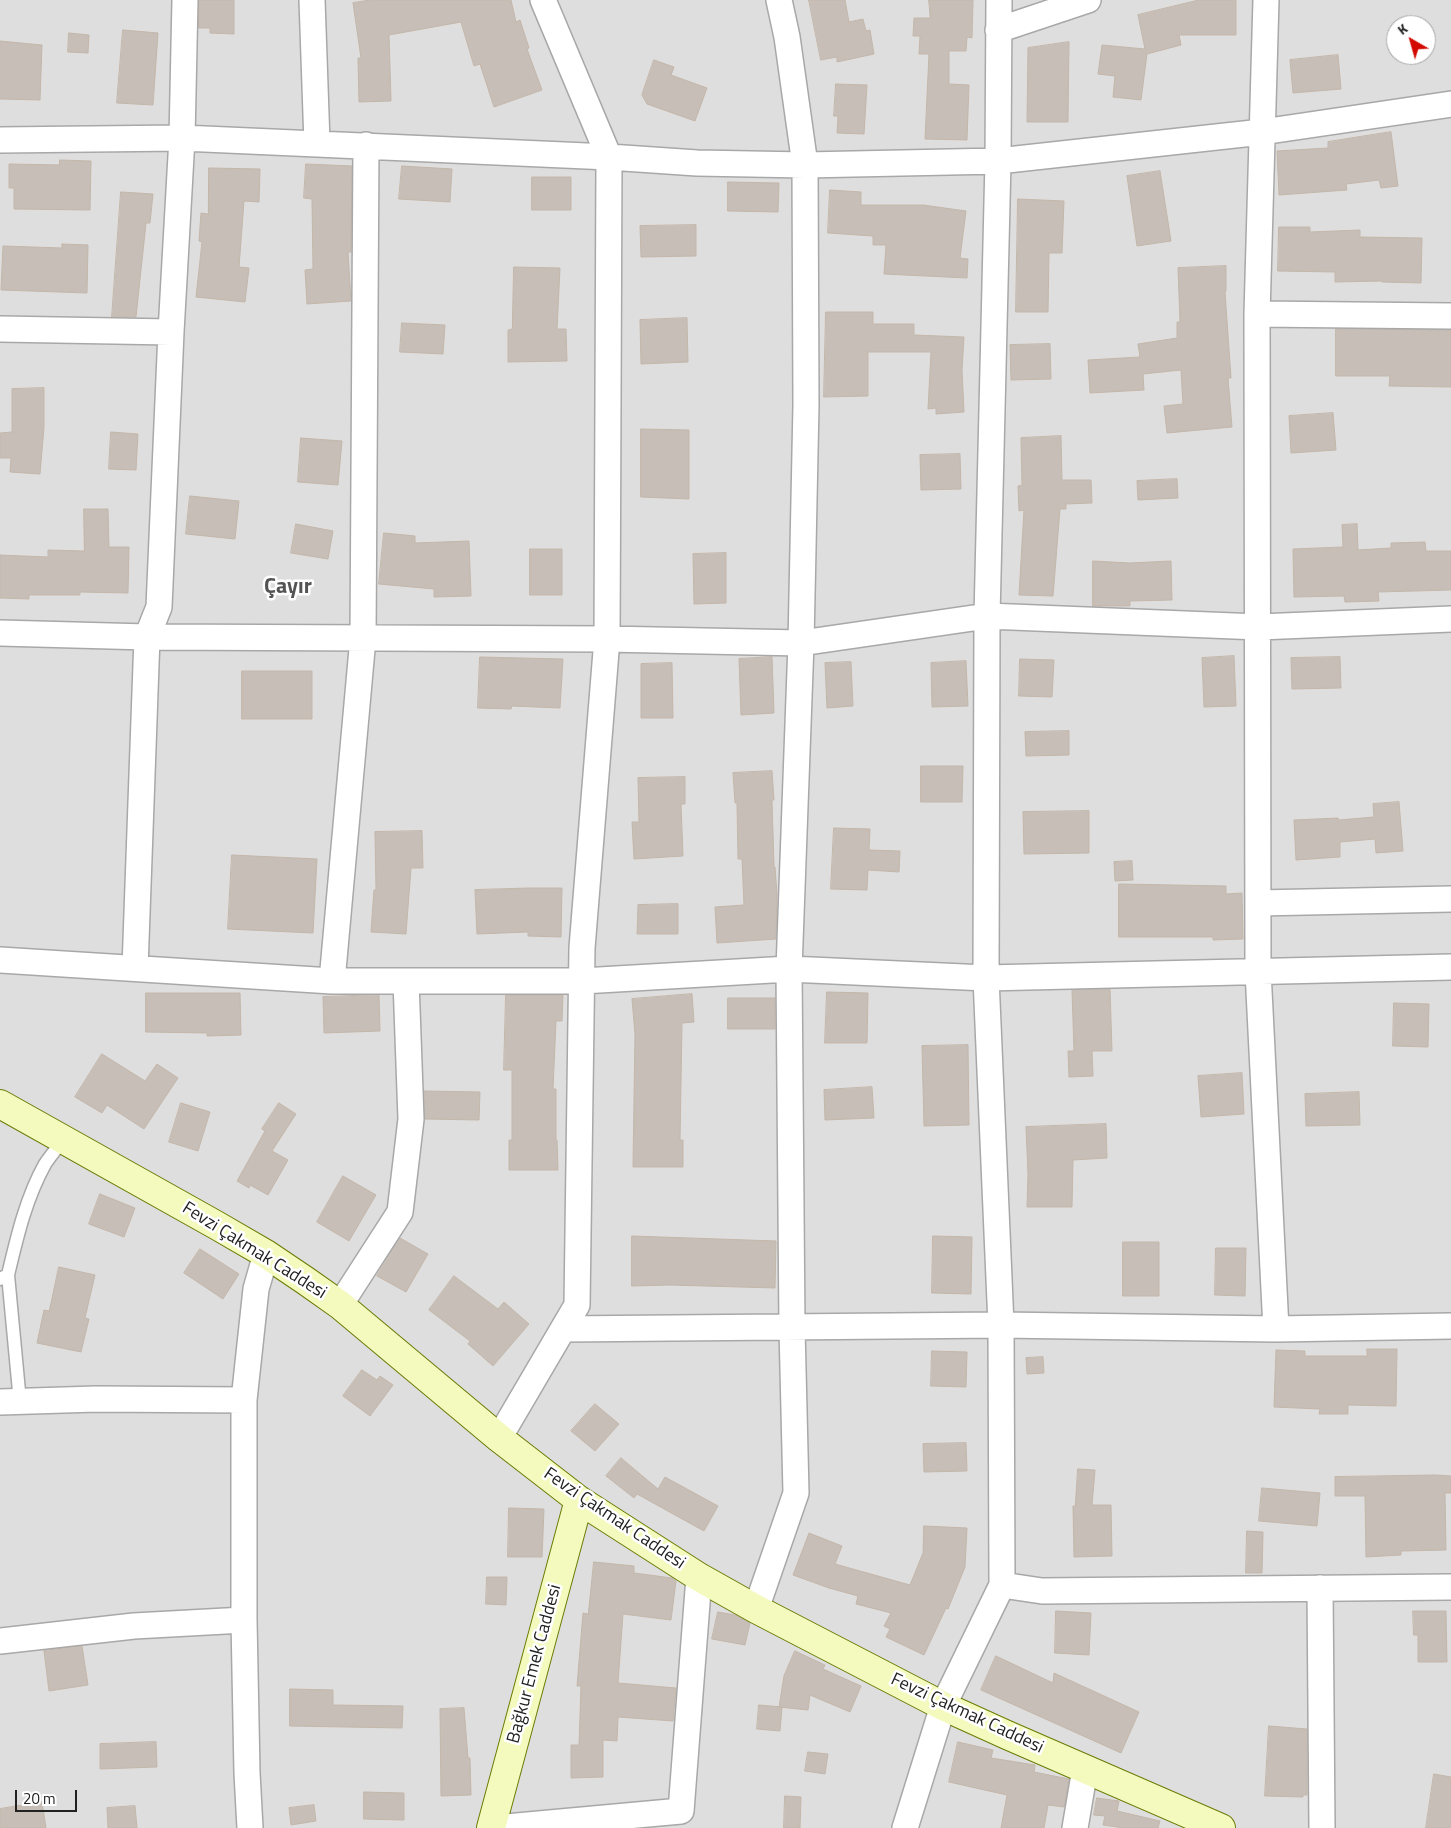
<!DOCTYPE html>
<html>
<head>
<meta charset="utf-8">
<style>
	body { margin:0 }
	#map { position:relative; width:1451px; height:1828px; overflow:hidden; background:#f2efe8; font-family:"Titillium Web",sans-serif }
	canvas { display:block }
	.north { position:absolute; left:1386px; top:15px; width:50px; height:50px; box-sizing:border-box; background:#fff; border:1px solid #a6a6a6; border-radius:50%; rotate:322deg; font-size:14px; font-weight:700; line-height:20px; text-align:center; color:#212121 }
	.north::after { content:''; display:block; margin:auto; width:18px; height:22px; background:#d30900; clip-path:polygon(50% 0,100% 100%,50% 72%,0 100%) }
	.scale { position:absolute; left:15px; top:1790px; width:62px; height:22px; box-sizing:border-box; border:2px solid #212121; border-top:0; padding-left:6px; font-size:15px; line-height:18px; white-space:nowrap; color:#212121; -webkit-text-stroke:4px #fff; paint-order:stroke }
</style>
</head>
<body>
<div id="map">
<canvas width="1451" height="1828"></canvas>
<div class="north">K</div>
<div class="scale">20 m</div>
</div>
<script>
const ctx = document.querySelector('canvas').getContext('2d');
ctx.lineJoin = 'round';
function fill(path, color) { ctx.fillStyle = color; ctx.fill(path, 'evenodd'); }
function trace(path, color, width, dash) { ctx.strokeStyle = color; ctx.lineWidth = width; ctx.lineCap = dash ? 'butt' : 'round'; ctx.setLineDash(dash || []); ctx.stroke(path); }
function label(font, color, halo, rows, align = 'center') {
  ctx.font = font + ' "Titillium Web",sans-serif'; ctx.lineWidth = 5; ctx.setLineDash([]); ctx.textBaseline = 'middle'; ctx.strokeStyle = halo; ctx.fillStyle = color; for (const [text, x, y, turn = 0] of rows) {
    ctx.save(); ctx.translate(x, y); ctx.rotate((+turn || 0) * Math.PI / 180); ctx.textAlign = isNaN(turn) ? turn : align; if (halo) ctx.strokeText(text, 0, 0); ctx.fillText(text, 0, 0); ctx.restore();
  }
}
const residential = new Path2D(`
	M0,0h1451v1828h-1451zM1396,25h30v30h-30z`);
const building = new Path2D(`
	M199,0h35v34l-24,-1v-5h-11z
	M370,0h141l5,22 4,-2 9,28 -2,1 15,41 -48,17 -14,-43 -6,2 -13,-44 -72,13 2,66 -32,1 -1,-44h3l-8,-55z
	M809,0h36l4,22 14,-3 3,12 4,-1 4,24 -37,8v-5l-16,3z
	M929,0h44l-1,38 -5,-1 -1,14h-17v33l20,1 -2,55 -42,-1 4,-85h-10l1,-18h-7l1,-18h16z
	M1199,0h37v35h-57l2,10 -34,9 -6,46 -28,-3 2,-21 -17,-2 4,-29 43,4 -7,-34z
	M123,30l35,3 -5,72 -36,-2z
	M69,33l20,2 -1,18 -20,-1z
	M0,41l42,4 -2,55 -40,-1z
	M1069,42l-1,80h-41l1,-74z
	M1338,55l3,34 -48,4 -3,-33z
	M654,60l20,7 -3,8 36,13 -12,33 -48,-17 -5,-9z
	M836,84l31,1 -3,49 -27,-1 1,-17h-4z
	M1391,132l7,54 -17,2 -2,-8 -33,4 1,6 -68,5 -2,-44 51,-3v-6z
	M60,160l31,1 -1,49 -76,-1v-21h-5v-24l50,1z
	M306,164l46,2 -1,86h-3l3,49 -44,3 -2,-34 8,-1 -1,-70 -8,-1z
	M402,166l50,3 -2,33 -51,-3z
	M209,168l51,1 -1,33 -15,-1 -5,66 10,1 -4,34 -49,-5 6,-55 -3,-1 2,-28 7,1z
	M1160,171l11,70 -34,5 -10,-70z
	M532,177h39v33h-39z
	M728,182l51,1 -1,29 -50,-1z
	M830,190l31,2v13h62l43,6 -6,47 8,1 -1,19 -83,-4 2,-29h-13v-9l-45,-3z
	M121,192l32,2 -3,29h-4l-10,94h-24z
	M1018,199l46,2 -2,52h-13l-1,59h-32z
	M696,225v31l-55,1 -1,-31z
	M1279,227h31v5l50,-2v7l62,1 -1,45 -39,-1v-1l-47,1v-10l-57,-1z
	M62,244l26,1 -1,48 -86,-3 2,-44 59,2z
	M1226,266v25l-1,1 6,86h-3l4,49 -65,6 -3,-27 19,-2 -2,-34 -38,4 1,16 -54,3 -2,-33 52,-3 -2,-13 39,-6v-16h3l-2,-54z
	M514,267l46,1 -3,61h9l1,32 -59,1v-32l4,-1z
	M826,312h47v12h41v11l50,2 -2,33 2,42 -28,2v-6l-8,1 3,-57h-63v44l-44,1z
	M687,318l1,44 -47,2 -1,-44z
	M402,323l43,2 -2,29 -43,-2z
	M1336,329l115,1v57l-62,-1 1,-10h-54z
	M1050,344l1,35 -40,1 -1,-35z
	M44,388v39l-4,47 -30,-2 1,-14h-11v-25l12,-1v-43z
	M1333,413l3,37 -45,3 -2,-37z
	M641,429l48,1v69l-48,-2z
	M111,432l27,2 -2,36 -27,-1z
	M1061,436l1,44h29l1,23 -26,1v5h-6l-7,87 -34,-1 5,-85 -5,1 -1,-25 4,-1 -1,-47z
	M301,438l41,3 -4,44 -40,-3z
	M960,454l1,35 -40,1 -1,-35z
	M1177,479l1,19 -40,2 -1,-19z
	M190,496l49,5 -4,38 -49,-5z
	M84,509h24l1,38h20l-1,46 -48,-1v3h-51v4l-29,-1v-43l48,2v-7l36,1z
	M296,524l37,7 -5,28 -37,-6z
	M1357,524l1,26 33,-2v-5l34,-1 1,9h25v39l-73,2 1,9 -34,1 -1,-6 -50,1 -1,-48 50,-2 -1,-22z
	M384,533l31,3v7l54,-2 2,55 -37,1v-8l-55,-5z
	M530,549h32v46h-32z
	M726,553v50l-32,1 -1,-50z
	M1093,561l37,2 41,-2 1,39 -42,1v5h-37z
	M1234,656l2,50 -32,1 -2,-49z
	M480,657l83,2 -3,49 -48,-2 -1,3 -33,-1z
	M772,657l2,56 -33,2 -2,-56z
	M1340,657l1,31 -49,1 -1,-31z
	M1020,659l34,1 -2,37 -33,-1z
	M966,661l2,45 -36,1 -1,-44z
	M851,662l2,44 -26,2 -2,-45z
	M672,663l1,55h-32v-54z
	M242,671h70v48h-70z
	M1069,731v24l-43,1 -1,-24z
	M921,766h42l-1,36h-41z
	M772,771l2,29h-2l2,67h1l2,27 -1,45 -59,4 -2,-36 29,-2 -2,-46h-4l-1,-56h-2l-2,-30z
	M685,777v27h-4l2,52 -49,3 -2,-37h7l-1,-44z
	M1399,802l4,49 -27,2 -1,-14 -35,3v15l-44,3 -2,-40 44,-2 1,2 35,-3 -1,-13z
	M1089,811v42l-65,1 -1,-42z
	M834,828l36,1 -1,21 31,1 -1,21 -31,-2 -1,20 -36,-1z
	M422,831l1,37h-12l-5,66 -35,-2 3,-42h2l-1,-58z
	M232,855l85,4 -4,74 -85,-4z
	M1132,861l1,19 -18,1 -1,-19z
	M1119,884l107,2v8l16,-1 1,46 -30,1v-3h-94z
	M529,888h33l-1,49 -33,-1v-4l-51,2 -2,-44z
	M678,904v30h-41l1,-29z
	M1110,989l2,62h-20l1,25 -24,1 -1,-26h6l-2,-61z
	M827,992l41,1 -1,50h-42z
	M146,993h94l1,42 -34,1v-3l-61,-1z
	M692,994l2,28 -12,1 -2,117h3v27h-50l2,-133 -3,-35z
	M379,995l1,36 -56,2 -1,-36z
	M506,995h57l-1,26h-6l-3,68h3v51h1l1,30h-49v-30h3v-70h-8z
	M728,998h47v31h-47z
	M1394,1003l35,1 -1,43 -35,-1z
	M968,1045l1,80 -45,1 -2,-80z
	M102,1054l43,27 12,-17 21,14 -34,51 -37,-24 -5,8 -27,-16z
	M1242,1073l2,41 -43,3 -3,-41z
	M872,1087l2,31 -49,2 -1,-30z
	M424,1091l56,1 -1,28 -54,-1z
	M1359,1092l1,33 -54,1 -1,-32z
	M181,1103l29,9 -12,39 -29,-9z
	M279,1103l17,11 -24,37 16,9 -20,35 -18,-10 -1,3 -12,-7 28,-50 -3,-2z
	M1106,1124l1,34 -34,2 -1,47h-45l1,-33 -2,-47z
	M343,1176l33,19 -27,46 -32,-19z
	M100,1194l35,14 -11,29 -35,-13z
	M632,1236l144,5 -1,47 -105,-3 -38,1z
	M933,1236l39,1 -1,57 -39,-1z
	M400,1238l28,16 -22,38 -29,-16z
	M1123,1242h36v54h-36z
	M1216,1248h30l-1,48 -30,-1z
	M200,1249l39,25 -16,25 -39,-26z
	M59,1267l36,8 -10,43 4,1 -8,33 -44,-9 7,-33 5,1z
	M454,1276l44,33 6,-7 25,22 -36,42 -25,-22 2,-3 -41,-31z
	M1367,1349h30l-1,57 -48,-1v9h-29l1,-5 -46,-2 2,-57 29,1v5h62z
	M932,1351l35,1 -1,35 -35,-1z
	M1043,1357l1,16 -17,1 -1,-16z
	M362,1370l15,10 3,-4 13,9 -23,31 -27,-20z
	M595,1404l24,20 -24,27 -24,-20z
	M966,1443l1,28 -43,1 -1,-28z
	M621,1458l37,31 7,-12 53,29 -14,25 -67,-37 -3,4 -28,-22z
	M1078,1469l17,1 -3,35h19l1,51 -38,1 -1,-51h2z
	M1436,1475l15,1v17h-6l1,57 -45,1v4l-35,2 -1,-61h-30v-19z
	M1262,1488l58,5 -3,33 -58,-5z
	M509,1508l35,1 -2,48h-34z
	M924,1526l43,2 -2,39 -17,42 -2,-1 -22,47 -38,-18 4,-8 -6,-3 7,-13 -35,-9 2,-8 -29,-8 -36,-13 16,-42 33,13 -7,18 75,21 13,-32z
	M1247,1531l16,1 -1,41h-16z
	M594,1562l40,4v7l38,5 4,3 -5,39 -48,-6 -5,69 58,5 -3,33 -55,-4 -1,24 -14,-1v37l-32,1v-33h8l2,-59h-4l6,-73 5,1z
	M487,1577h20l-1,28 -20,-1z
	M1056,1611l35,2 -2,42 -34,-2z
	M1413,1611h33l1,51h-29v-27h-4z
	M718,1612l17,3 15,8 -5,22 -33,-6z
	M82,1646l6,39 -39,6 -5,-40z
	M795,1651l30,14 -2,4 38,17 -11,26 -40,-17 -2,15 -29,-3 5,-31z
	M996,1656l57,27 1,-10 85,39 -18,41 -140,-63z
	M290,1689l43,1v15l70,1 -1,22 -112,-2z
	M759,1705l23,2 -2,24 -23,-2z
	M464,1708l4,50h2l1,37 -30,1 -1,-87z
	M1269,1726l38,3v66h-4v2l-38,-1z
	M156,1742l1,25 -57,2v-25z
	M958,1742l35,8 -2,8 44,7 -1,7 35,7 -5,28 -16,-2 -4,23h-43l6,-33 -58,-13z
	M808,1752l20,2 -3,20 -20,-3z
	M1434,1774l17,3v51h-25z
	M364,1792l40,1v27l-40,-1z
	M785,1796l16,1 -1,31h-16z
	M1097,1798l22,3 -2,10 43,10 -2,7h-34l-21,-3 2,-9 -11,-1z
	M42,1802l4,26h-46v-19z
	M314,1805l2,16 -25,4 -2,-17z
	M135,1806l2,22h-29l-1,-20z`);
const lane = new Path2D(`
	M8,1275l12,127
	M0,1279l8,-4c9,-38 18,-77 37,-111 6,-9 13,-17 19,-25`);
const street = new Path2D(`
	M312,0l5,143
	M1266,0l-9,314 1,657 18,358
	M998,30l90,-30
	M0,140l182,-2 427,19 88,6 108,2 193,-4 264,-29 189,-28
	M1257,314l194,2
	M0,329l171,3
	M0,633l147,4 460,2 194,4 186,-27 272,11 192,-8
	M1258,903l193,-4
	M0,960l332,21h250l207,-12 197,9 465,-11
	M135,968l12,-331 12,-30 12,-275 11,-194 3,-138
	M332,981l31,-343 3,-493
	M340,1305l60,-93 11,-93 -5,-138
	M563,1329l438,-4 275,4 175,-3
	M0,1402l96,-3 148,1
	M499,1438l78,-133 5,-357 25,-309 2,-482 -66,-157
	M1002,1585l40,6 409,-4
	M1320,1588l2,240
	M756,1609l40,-116 -4,-165 -3,-359 12,-326 5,-238 -1,-240 -18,-128 -8,-37
	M0,1641l134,-15 110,-6
	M250,1828l-3,-55 -3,-153v-220l12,-111 10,-35
	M495,1828l186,-17 18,-234
	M905,1828l38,-122 59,-121 -1,-260 -15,-347 1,-362 11,-455 1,-161
	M1075,1828l10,-59`);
const secondary = new Path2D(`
	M0,1104l216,121 50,29 40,27 34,24 159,133 80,62 120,77 57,32 187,97 64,29 214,93
	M491,1828l88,-328`);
const streetNames = [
	["Fevzi Çakmak Caddesi",254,1251,32],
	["Fevzi Çakmak Caddesi",614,1519,34],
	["Bağkur Emek Caddesi",535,1664,-75],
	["Fevzi Çakmak Caddesi",967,1714,25]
];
const districtNames = [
	["Çayır",288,588]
];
fill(residential, '#dfdede');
fill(building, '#c7beb7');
trace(building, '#c4b7aa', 1);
trace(lane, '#a8a8a8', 15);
trace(street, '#a8a8a8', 28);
trace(secondary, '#6a7c05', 30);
trace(lane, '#fff', 12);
trace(street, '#fff', 25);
trace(secondary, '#f4fabe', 28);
label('18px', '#212121', '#fff', streetNames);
label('bold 22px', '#545454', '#fff', districtNames);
</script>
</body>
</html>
